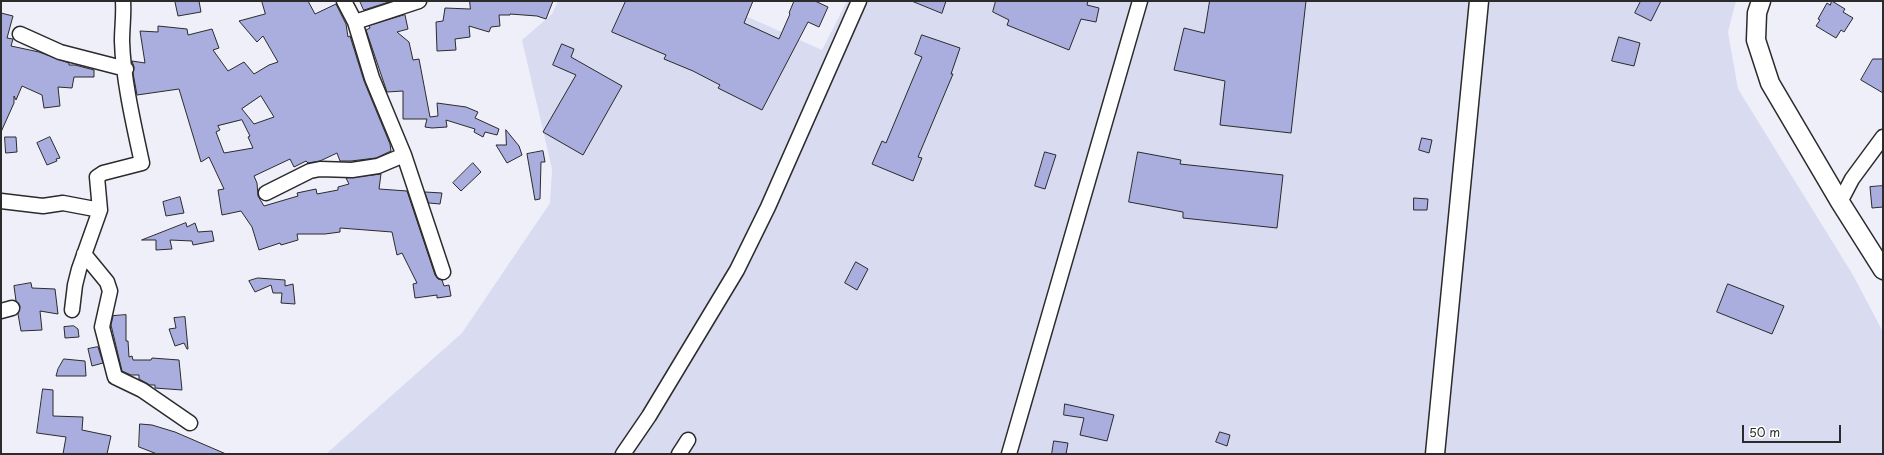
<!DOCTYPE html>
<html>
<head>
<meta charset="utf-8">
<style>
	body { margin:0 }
	#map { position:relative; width:1884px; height:455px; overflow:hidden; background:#eeeff9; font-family:"Playpen Sans",sans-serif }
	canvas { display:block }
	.frame { position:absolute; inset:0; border:2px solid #2b2b2b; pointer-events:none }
	.scale { position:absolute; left:1742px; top:425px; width:99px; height:18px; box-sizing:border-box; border:2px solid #2b2b2b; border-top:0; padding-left:5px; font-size:12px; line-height:14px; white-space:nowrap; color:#2b2b2b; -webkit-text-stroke:3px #fff; paint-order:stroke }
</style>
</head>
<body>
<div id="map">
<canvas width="1884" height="455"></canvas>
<div class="frame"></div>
<div class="scale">50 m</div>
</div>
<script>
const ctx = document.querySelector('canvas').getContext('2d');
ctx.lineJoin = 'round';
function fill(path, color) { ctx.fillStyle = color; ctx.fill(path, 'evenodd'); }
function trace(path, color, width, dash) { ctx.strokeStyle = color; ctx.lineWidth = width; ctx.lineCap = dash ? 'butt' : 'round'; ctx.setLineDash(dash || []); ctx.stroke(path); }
const built = new Path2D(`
	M558,1h154l110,49 25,-49h889l-8,31 10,57 115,186 30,57v122h-1557l136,-121 88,-130 2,-34 -30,-129 30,-26z`);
const building = new Path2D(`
	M182,1h17l2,11 -23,4 -3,-14z
	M262,1h46l7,13 21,-10 10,20 2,13 2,-1 14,45 26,63 1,7 -15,7 -25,3h-11l-3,-8 -17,8 -12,2 -2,-2 -12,6 -4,-8 -36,17 3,7 1,13 6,10 34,-10 -1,-3 19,-4 1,5 21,-4v-3l11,-3 -3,-6 35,-4 -2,15 28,2 28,84 3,4 4,1 2,6 5,-1 2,11 -14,2v-3l-22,3 -2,-14 4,-1 -15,-30 -5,2 -5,-23 -52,-4v4l-15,2h-28l1,6 -17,5 -1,-2 -21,7 -7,-23 -11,-16 -19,4 -4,-25 6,-1 -15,-32 -8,5 -22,-73 -42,6 -4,-22 1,-6 -2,-6 13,2 -5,-32 18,1v-6l29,3 1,6 24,-6 7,19 -6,2 15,21 16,-9 10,12 15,-9 9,-3 -15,-26 -6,6 -18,-21 26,-7zM261,96l13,21 -20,7 -12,-15zM242,120l8,16 -2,1 5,11 -29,5 -8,-21 4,-2 -2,-4z
	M360,1h32l-28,9z
	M470,1h83l-7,18 -9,-3 -27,-2v1h-11l1,11 -9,1 -2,5 -20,-6 1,11 -15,2 1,11 -19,1 -1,-29 7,-1 2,-13 25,1z
	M626,1h127l-9,22 35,16 11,-25 -1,-1 5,-12h21l13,6 -9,20 -11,-5 -46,88 -44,-22 2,-3 -27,-14 -29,-12 2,-4 -54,-23z
	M912,1h34l-4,12z
	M996,1h92l-1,4 12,3 -3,14 -15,-3 -12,31 -62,-25 2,-5 -16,-8z
	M1210,1h96l-15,132 -71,-8 5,-44 -51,-11 10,-42 20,5z
	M1641,1h20l-10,20 -16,-8z
	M1832,1l13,8 -2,3 10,6 -9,14 -3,-2 -5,8 -20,-12 4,-6 -2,-1 9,-16 3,2z
	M1,13l12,3 -6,22 6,1 -2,7 28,6 30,11v2h6l19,5v7h-20l-2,11 -14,-1 2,19 -16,2 -2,-13 -20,-9 -6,14 -2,-4v7l-13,29z
	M405,15l3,14 -11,3 12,10 4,18 6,-1 11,58 8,-1 -1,-13 29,4 12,5 -3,6 24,11 -2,6 -12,-3 -2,5 -9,-5 1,-3 -29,-9 1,7 -15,1 -7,-1 2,-8h-24v-28l-16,1 -21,-62 4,-2 -1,-2z
	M922,35l38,13 -9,26h2l-35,83 4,1 -9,23 -41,-17 10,-23 4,2 36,-86 -7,-3z
	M1619,37l21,6 -6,23 -22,-5z
	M562,44l12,5 -3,8 51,29 -39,69 -40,-23 33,-57 -23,-10z
	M1873,59h10v34l-22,-13z
	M506,130l13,16 3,9 -15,8 -11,-18h10z
	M5,137h11l1,15 -11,1z
	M50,137l10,21 -4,1 1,2 -10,4 -10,-22z
	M1422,138l10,2 -3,13 -10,-3z
	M543,151l2,11h-4l-1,37 -5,1 -8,-46z
	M1045,152l11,3 -11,34 -10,-3z
	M1138,152l43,8 -1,4 103,11 -6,53 -94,-10v-6l-54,-10z
	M473,163l8,9 -20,19 -8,-8z
	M1883,186v21l-11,1 -2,-21z
	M425,192l17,1 -2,11 -11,-1z
	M180,197l4,16 -18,3 -3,-14z
	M1414,198l14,1 -1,11h-13z
	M186,223l1,4 8,-4 3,9 14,-1 2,10 -21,4 -1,-4 -22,-1 2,9 -16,1v-10h-14z
	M856,262l12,7 -11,21 -12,-7z
	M258,278l27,2v6l8,-2 2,20 -14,-1 1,-10h-9l-2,-8 -16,7 -6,-11z
	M31,283l1,5 23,1 3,25 -18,-3 2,19 -21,1 -3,-17 2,-8 -4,-5 -2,-15z
	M1728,284l56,22 -12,28 -55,-22z
	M126,315v26h2l1,16 3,-1 1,4h18l1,-2 27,2 3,30 -27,-2v-3h-5l-11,-6v-4h-8l-9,-4 -11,-46 2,-9z
	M185,317l3,32h-1l-3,-6 -9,3 -6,-17 7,-1 -2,-10z
	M74,326l4,3 1,8 -14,1 -1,-11z
	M98,347l5,16 -11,3 -4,-17z
	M64,359l21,2 1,15h-30l2,-7z
	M43,389l10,1v26l30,1 -1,13 29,6 -4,18h-44l3,-17 -29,-4z
	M1065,404l49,11 -7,26 -27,-6 4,-17 -20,-3z
	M140,424l12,1 23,7 51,22h-69l-18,-7z
	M1220,432l10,3 -3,11 -11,-4z
	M1054,441l14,2 -2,11h-14z`);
const minor = new Path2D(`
	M344,1l11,21 17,56 32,77 39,117
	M355,22l64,-21
	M20,34l40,18 66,17
	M266,193l44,-22 10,-2 32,1 26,-4 26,-11
	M1,201l42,5 20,-3 37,7
	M1840,202l12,-23 31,-42
	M84,254l23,28 3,9 -8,36 13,50 27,13 48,33
	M72,310l3,-25 4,-16 21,-59 -3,-33 6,-4 39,-10c-8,-37 -19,-84 -20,-122 0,-14 2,-26 1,-40
	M1,311l11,-3
	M623,454l26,-38 88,-146 31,-63 91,-206
	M679,454l9,-14
	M1009,454l131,-453`);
const major = new Path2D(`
	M1761,1l-4,12 -1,27 14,43 70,119 43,68
	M1435,454l44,-453`);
fill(built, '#d9dcf1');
fill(building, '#a9aedf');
trace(building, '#2b2b2b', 1);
trace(minor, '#2b2b2b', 17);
trace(major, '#2b2b2b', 21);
trace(minor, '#fff', 14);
trace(major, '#fff', 18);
</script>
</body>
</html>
